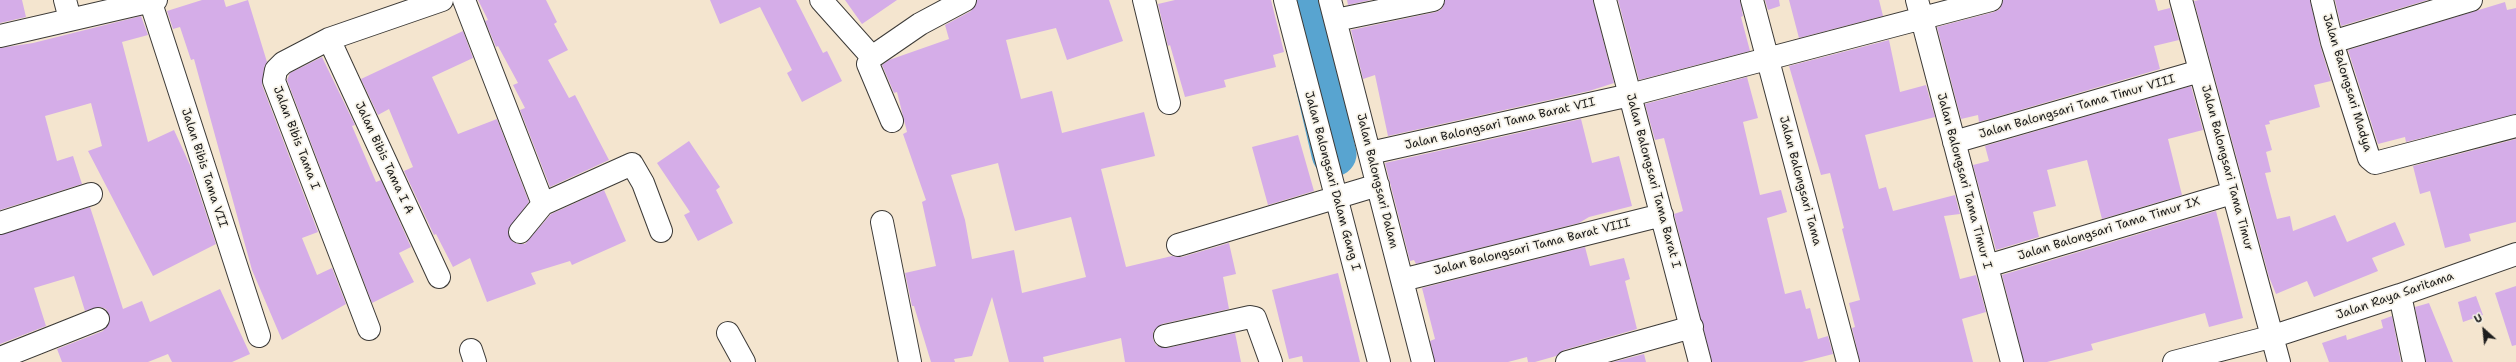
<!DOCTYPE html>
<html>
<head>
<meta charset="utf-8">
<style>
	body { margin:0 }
	#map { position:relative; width:2516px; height:362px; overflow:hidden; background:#f4e5cf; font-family:"Shantell Sans",sans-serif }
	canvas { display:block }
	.north { position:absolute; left:2464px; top:310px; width:40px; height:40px; -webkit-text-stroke:3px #f7f3e8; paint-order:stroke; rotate:333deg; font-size:11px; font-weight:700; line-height:16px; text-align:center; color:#1c1c1c }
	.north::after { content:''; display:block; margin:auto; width:14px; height:18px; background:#1c1c1c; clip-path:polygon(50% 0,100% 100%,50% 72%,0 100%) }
</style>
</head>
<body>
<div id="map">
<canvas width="2516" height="362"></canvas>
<div class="north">U</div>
</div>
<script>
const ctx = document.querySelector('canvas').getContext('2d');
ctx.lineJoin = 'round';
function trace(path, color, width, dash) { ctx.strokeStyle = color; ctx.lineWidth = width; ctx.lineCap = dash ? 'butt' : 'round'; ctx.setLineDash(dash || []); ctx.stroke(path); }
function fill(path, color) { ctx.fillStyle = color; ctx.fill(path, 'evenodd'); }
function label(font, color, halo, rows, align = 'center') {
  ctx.font = font + ' "Shantell Sans",sans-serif'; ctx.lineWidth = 3.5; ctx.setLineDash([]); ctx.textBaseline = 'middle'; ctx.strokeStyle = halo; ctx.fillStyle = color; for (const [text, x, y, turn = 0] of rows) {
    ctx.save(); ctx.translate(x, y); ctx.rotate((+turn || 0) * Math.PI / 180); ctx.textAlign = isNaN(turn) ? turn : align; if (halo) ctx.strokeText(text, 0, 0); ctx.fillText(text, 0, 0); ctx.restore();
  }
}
const river = new Path2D(`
	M1298,0l36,154`);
const building = new Path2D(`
	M0,0h22l4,17 -26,6z
	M202,0h22l2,7 22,-7 19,62 -3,6 -2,17 56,147 -16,6 15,37 15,-7 14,36 -64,36 -30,-70 -58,-211 -3,1 -11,-33 -7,2 -6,-18z
	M478,0h68l11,22 -3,2 14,26 -20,10 21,38 6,-3 34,65 -59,27 -30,-77 5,-2 -12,-23 5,-2 -20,-37 -2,1 -11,-26 3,-1z
	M710,0h86l27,53 4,-2 15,30 -40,21 -15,-29 5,-3 -32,-63 -40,17z
	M845,0h52l-35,24z
	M977,0h132l14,41 -56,19 -11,-32 -50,12 15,59 31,-8 10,42 82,-21 11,44 -54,13 25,98 46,-11 10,1 47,-14 7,31 -13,3 6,32 -67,15 -9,8v7l3,6 11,3 68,-15 6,29h-116l-4,-24 -78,19 1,5h-35l-17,-65 -20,59 -18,3 1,3h-24l-17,-56h-2l-7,-33 31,-7 -14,-64 4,-2 -23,-66 4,-2 -10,-40 -3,1 -12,-28 7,-5 60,-21 -4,-14 26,-14zM998,163l17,68 56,-14 15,60 -64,16 -8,-43 -42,9 -7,-39 -14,-45z
	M1175,0h96l13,52 -11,3 3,12 -52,13 2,7 -41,10 -15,-52 -2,1 -10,-42z
	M1347,0h24l-23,5z
	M1445,0h148l21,83 -25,8 -201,45 -13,-61 -12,4 -12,-49 85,-18 6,-3z
	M1618,0h122l3,16 -2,1 9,34 -111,29z
	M1765,0h14l1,6 -12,4z
	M1789,0h90l4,16 -84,22z
	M2003,0h152l3,11 12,-3 9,32 -25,6 6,23 -181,53 -1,-7 -17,4 -24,-92 57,-15 6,-3z
	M2199,0h111l10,45 11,36 -17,4 6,22 -51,14 1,3 -5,1 7,25 -6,2 5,20 -6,1 12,46 13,-3 3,15 42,-16 12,27 48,-20 10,23 -33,13 6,13 -64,26 -7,-16 -31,13 -7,-17 -75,-276z
	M2335,0h93l-87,26z
	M2505,2l2,8 9,-2v106l-110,28 -1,-5 -27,7 -30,-94z
	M141,16l7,19 -26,7 26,100 26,-12 16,35 26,79 -63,32 -65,-125 14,-5 -11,-43 -46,13 12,45 16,-5 9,28 -82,26v-162l33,-5z
	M463,31l10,27 -41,19 26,57 39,-15 32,83 -21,28 4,11 6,3h7l26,-30 53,-24 22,51 -54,24 -2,-4 -39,12 5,11 -49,18 -17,-44 -17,9 -17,-33 -2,1 -30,-64 9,-4 -24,-58 -11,6 -17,-36z
	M1889,40l11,52 26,-7 9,32 -70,18 14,54 7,-2 7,24 62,-16 5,19 -16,2 16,63 16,-4 10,37 -24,7 11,43h-113l-8,-34 3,-1 -6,-24 11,-3 -18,-71 2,-1 -14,-55 -9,2 -32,-109z
	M322,57l33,68 -3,1 24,56 5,-2 30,67 -12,6 15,29 -42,21 -85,-223 3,-7z
	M1747,77l11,41 -15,4 17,73 21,-5 6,22 -20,6 18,76 16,-4 5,19 4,-1 8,31 10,-3 5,18 -31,8h-90l-38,-148 9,-3 -19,-73 -9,2 -10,-36z
	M2191,86l12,44 -35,9 14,56 -80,24 -15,-59 -40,10 9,36 -23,6 6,25 -43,13 -23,-85 16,-4 -4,-15z
	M1581,119l11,44 27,-7 13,50 -43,11 -10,6 -163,41 -2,-4 -4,1 -25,-98z
	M1298,135l16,56 -46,14 -16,-58z
	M2516,139v83l-47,12 2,7 -26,7 -15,-57 -10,3 -7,-28z
	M689,141l31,46 -4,3 17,33 -35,18 -14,-26 6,-3 -33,-49z
	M90,207l33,102 19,-8 8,21 70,-33 30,65 -18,8h-60l-4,-8 -20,8h-86l-5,-13 46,-18 7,-11 -4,-11 -6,-2 -15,4 -11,-35 -40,12 12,38 -46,18v-109z
	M2216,211l27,107 -34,9 -4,-14 -114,31 2,6 -46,12h-23l-22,-87z
	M1585,247l5,19 34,-8 6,21 -5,2 12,48 -73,21 -8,6 -21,6h-7l-1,-5 -19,5h-73l-5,-21 5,-2 -13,-51z
	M1338,273l22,89h-57l-1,-6 -13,3 -17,-69z
	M2516,286v59l-4,1 -17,-53z
	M2476,296l7,19 -20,7 -5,-20z
	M2429,303l24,59h-27l-11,-55z
	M2392,316l9,46h-72l-7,-19 24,-8 1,5 36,-12 -2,-8z
	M1644,354l2,8h-33z`);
const minor = new Path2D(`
	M65,0l5,19
	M150,0l109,336
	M464,0l79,204
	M821,0l51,57
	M1144,0l25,103
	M1285,0l94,362
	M1330,0l93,362
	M1605,0l95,362
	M1752,0l96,362
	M1917,0l95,362
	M2181,0l98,362
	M2322,0l10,42 37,116 6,5 141,-37
	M1336,20l97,-20
	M0,36l156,-36
	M329,39l110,238
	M2332,42l139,-42
	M892,121l-24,-57 4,-7 48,-33 45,-24
	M1954,142l246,-71
	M1370,153l260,-58 361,-95
	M882,222l28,140
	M0,223l91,-29
	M520,232l23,-28 89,-40 11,19 18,48
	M1178,245l200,-60
	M1987,266l245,-73
	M1402,280l260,-65
	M2400,295l14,67
	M369,329l-95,-248 2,-11 7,-7 46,-24 113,-39
	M728,333l16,29
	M1165,336l85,-19 5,1 16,44
	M471,350l4,12
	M0,358l98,-39
	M1567,362l125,-35
	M2174,362l100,-26 126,-41 116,-41`);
const streetNames = [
	["Jalan Balongsari Madya",2347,83,73],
	["Jalan Balongsari Tama Timur VIII",2077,107,-16],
	["Jalan Balongsari Tama Barat VII",1500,124,-13],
	["Jalan Bibis Tama I",296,138,69],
	["Jalan Bibis Tama I A",384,158,65],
	["Jalan Bibis Tama VII",204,168,72],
	["Jalan Balongsari Tama Timur",2227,168,75],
	["Jalan Balongsari Dalam Gang I",1332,181,75],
	["Jalan Balongsari Dalam",1377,181,76],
	["Jalan Balongsari Tama Barat I",1653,181,75],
	["Jalan Balongsari Tama",1800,181,75],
	["Jalan Balongsari Tama Timur I",1964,181,75],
	["Jalan Balongsari Tama Timur IX",2109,229,-17],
	["Jalan Balongsari Tama Barat VIII",1532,247,-14],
	["Jalan Raya Saritama",2395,296,-19]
];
trace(river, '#58a4d0', 45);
fill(building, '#d5ade8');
trace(minor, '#3c3a37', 24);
trace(minor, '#fff', 22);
label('12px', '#1c1c1c', '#f7f3e8', streetNames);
</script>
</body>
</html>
